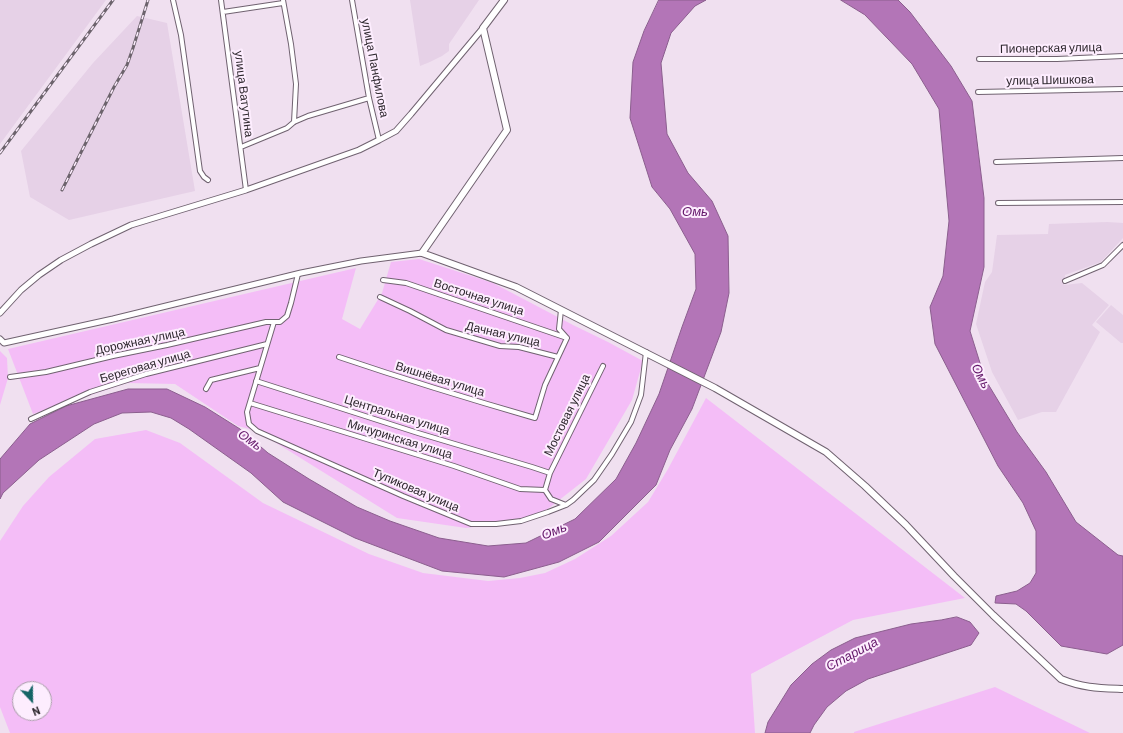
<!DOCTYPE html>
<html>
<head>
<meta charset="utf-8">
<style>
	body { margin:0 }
	#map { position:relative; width:1123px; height:733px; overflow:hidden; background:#f0e0f0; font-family:Barlow,sans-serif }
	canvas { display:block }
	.north { position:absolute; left:12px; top:681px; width:40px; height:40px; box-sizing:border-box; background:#fdedfe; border:1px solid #aa9eaa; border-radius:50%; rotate:158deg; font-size:11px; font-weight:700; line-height:16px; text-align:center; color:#2d272d }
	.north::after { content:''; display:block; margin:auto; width:14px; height:18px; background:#146466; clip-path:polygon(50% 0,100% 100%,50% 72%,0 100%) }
</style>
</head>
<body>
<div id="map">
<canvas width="1123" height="733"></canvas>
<div class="north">N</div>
</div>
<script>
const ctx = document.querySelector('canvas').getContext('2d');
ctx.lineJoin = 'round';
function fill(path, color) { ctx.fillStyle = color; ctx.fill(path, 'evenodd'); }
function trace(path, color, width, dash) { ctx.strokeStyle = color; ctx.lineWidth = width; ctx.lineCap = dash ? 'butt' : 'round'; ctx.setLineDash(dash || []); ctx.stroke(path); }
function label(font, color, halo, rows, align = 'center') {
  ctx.font = font + ' Barlow,sans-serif'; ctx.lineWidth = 4; ctx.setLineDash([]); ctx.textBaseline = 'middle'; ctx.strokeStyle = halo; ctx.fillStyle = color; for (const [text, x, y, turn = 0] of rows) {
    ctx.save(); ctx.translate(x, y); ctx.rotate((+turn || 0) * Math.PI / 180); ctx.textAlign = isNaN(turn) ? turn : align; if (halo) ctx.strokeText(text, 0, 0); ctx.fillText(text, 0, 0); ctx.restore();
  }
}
const built = new Path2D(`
	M0,0h106l-106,144z
	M410,0h69l-30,44v7l-7,5 -12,6 -10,4z
	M137,16l30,7 28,168 -126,29 -39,-23 -9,-46 72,-88z
	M1107,222l16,1v15l-22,24 -36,13 -1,10 18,-2 27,22 -17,20 8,7 -44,80h-14l-24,8 -26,-48 -16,-48 9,-42 7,-10 5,-37 51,-1 1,-10z
	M1111,305l12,10v28h-2l-25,-21z`);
const green = new Path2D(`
	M419,259l74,24 80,42 35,17 35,19 -11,39 -46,79 -51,40 -69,9 -69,-10 -140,-87 -19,-5 -63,-42 -48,-1 -94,31 -25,-65 348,-81 -14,51 18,10 22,-36 9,-31z
	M0,351l7,7 1,20 -8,27z
	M706,398l259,200 -112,22 -102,54 4,59h-745l-10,-26v-166l23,-35 26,-29 46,-38 51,-9 34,13 83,60 106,51 54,19 65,8 32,-3 25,-5 30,-14 36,-23 37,-34 20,-33zM20,689h24v24h-24z
	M995,687l95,46h-236v-1z`);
const water = new Path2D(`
	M659,0h47l-11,6 -24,27 -10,30 6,71 21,39 24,28 16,35 1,57 -8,39 -29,77 -22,41 -14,35 -57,57 -40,20 -55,15 -62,-6 -87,-33 -72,-36 -32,-29 -62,-44 -18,-11 -20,-6 -29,1 -28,11 -55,36 -36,33 -3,6v-40l30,-35 36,-18 62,-17h39l38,18 35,22 28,24 41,26 48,28 33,14 49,17 49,8 38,-3 49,-24 41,-40 20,-36 23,-49 23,-67 14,-38 -1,-35 -25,-45 -18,-22 -22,-69 3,-56 11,-31z
	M841,0h57l12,12 41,54 21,35 12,97v69l-14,64 15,48 32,53 29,40 30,50 42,33 5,1v89l-16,9 -46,-8 -35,-35 -10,-7 -21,-1 1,-7 21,-5 13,-8 6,-10v-42l-13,-28 -25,-37 -63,-122 -5,-37 13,-31 6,-55 -10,-112 -27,-45 -47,-49z
	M957,617l13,5 9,11 -8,12 -103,34 -22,12 -19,16 -13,18 -4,8h-45l3,-11 23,-37 21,-21 19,-14 24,-12 56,-14 30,-4z`);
const minor = new Path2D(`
	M173,0l8,35 19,136 4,6 4,3
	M221,0l25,190
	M283,0l8,44 5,40 -2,38
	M352,0l17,98 10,42
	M223,12l60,-9
	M979,59h78l66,-3
	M978,92l145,-3
	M241,147l46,-19 7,-6 14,-6 61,-18
	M996,162l127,-4
	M998,203l125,-1
	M298,274l-7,29 -4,13 -7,6h-6l-27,90 2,12 8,7 146,65 68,28h25l25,-3 27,-9 18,-7 7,-5 21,-20 18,-26 19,-32 10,-27 5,-43
	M383,280l23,3 161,55
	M1065,281l38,-16 20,-20
	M380,297l30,14 36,19 54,16 19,1 39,10
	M339,357c65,22 130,42 196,61l10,-33 22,-47 -8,-9 2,-19
	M10,377l36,-5 67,-16 54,-11 99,-23h8
	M256,381l162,52 114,34 18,6 -5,17 6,9 15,6
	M206,389l5,-9 49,-12
	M250,403l204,63 66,23 25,1
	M31,419l59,-27 56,-18 121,-30
	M550,473l53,-107`);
const tertiary = new Path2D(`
	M0,313l21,-23 18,-15 22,-15 30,-16 40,-19 115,-35 113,-40 20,-10 17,-9 15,-17 72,-86
	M0,339l4,4 109,-24 188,-46 60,-12 61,-8`);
const secondary = new Path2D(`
	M504,0l-21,28 24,102 -85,123 94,34 199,101 111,64 39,34 41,39 48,51 39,39 68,64c22,9 39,9 62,10`);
const rail = new Path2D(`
	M0,153l113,-153
	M62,190l52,-103 13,-22 6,-17 15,-48`);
const streetNames = [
	["Пионерская улица",1051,48,-1],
	["улица Панфилова",375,68,79],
	["улица Шишкова",1050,80,-1],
	["улица Ватутина",244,94,83],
	["Восточная улица",479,297,18],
	["Дачная улица",503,334,13],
	["Дорожная улица",140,341,-12],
	["Береговая улица",145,366,-16],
	["Вишнёвая улица",440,379,17],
	["Центральная улица",397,415,17],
	["Мостовая улица",567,415,-64],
	["Мичуринская улица",400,439,17],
	["Тупиковая улица",416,490,23]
];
const waterNames = [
	["Омь",695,212],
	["Омь",981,376,63],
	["Омь",250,440,36],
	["Омь",554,531,-21],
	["Старица",852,654,-28]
];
fill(built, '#e6d1e7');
fill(green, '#f4bdf7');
fill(water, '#b375b7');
trace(water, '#8b5e8e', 1);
trace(minor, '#706270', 6);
trace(tertiary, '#706270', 7);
trace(secondary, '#706270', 8);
trace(minor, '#fff', 4);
trace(tertiary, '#fff', 5);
trace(secondary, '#fff', 6);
trace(rail, '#6c636c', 3);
trace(rail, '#fdedfe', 1.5, [4.5]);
label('12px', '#2d272d', '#fdedfe', streetNames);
label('italic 13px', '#631669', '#fdedfe', waterNames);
</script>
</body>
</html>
